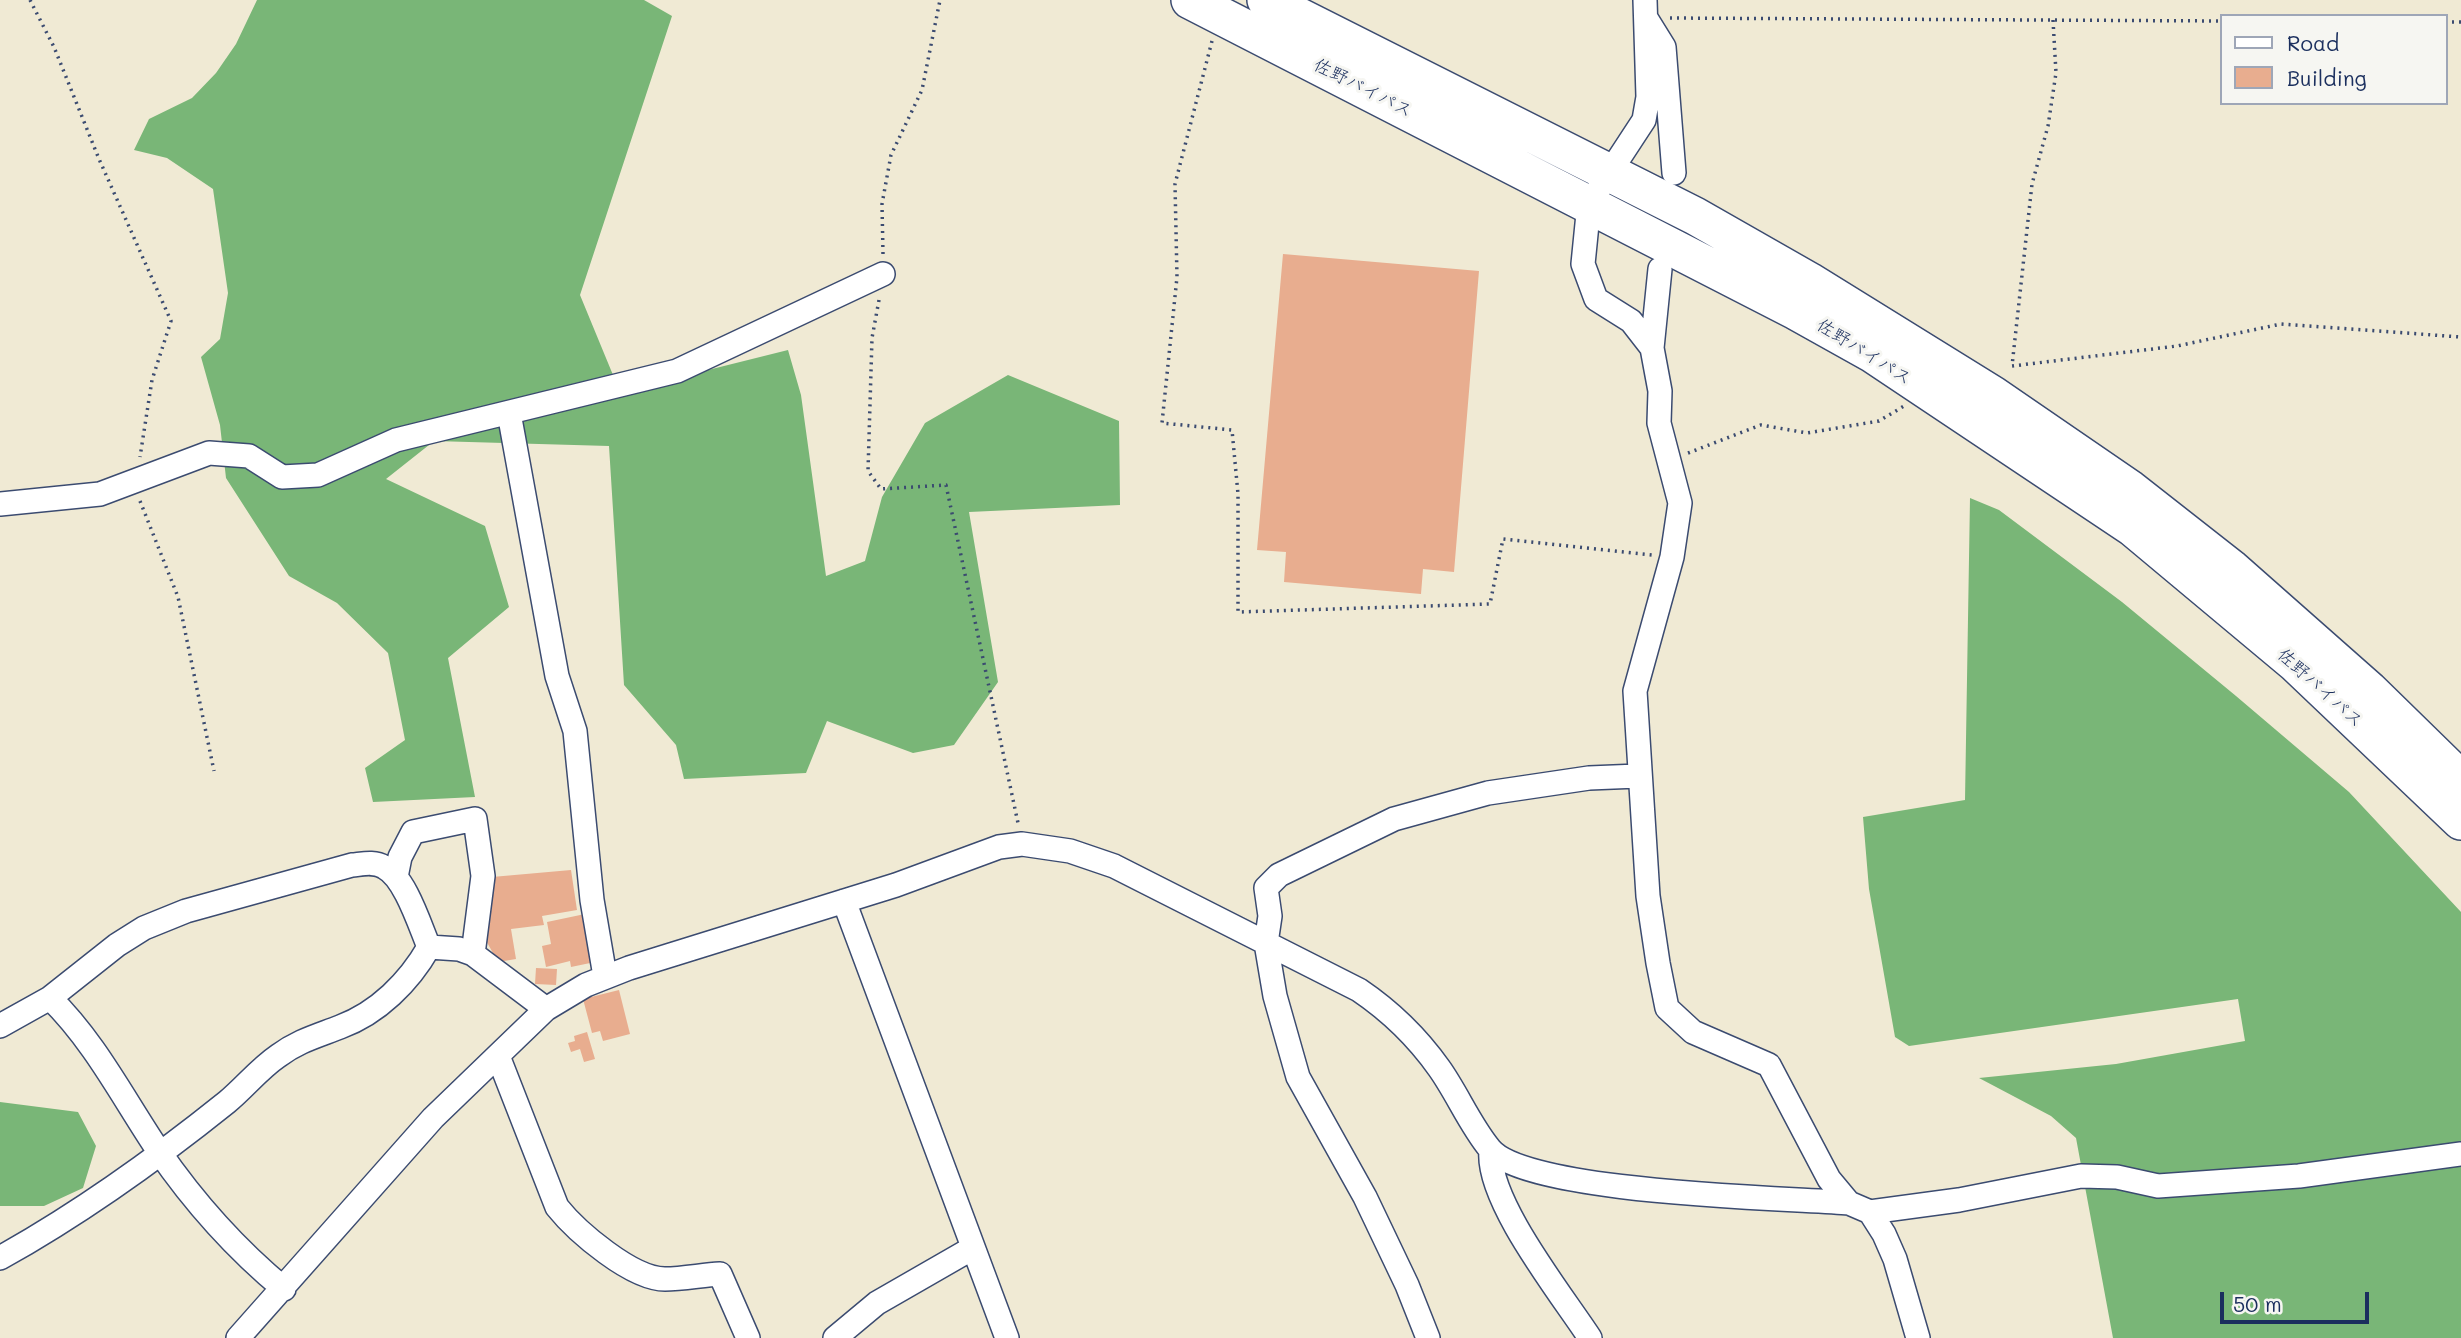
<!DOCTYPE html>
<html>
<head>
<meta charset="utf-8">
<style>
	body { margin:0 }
	#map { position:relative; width:2461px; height:1338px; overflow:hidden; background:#f0ead4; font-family:Mali,sans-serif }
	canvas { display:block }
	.legend { position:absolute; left:2220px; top:14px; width:228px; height:91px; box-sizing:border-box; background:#f6f6f2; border:2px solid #9ea6b7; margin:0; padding:9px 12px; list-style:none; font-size:21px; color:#1b2f5e }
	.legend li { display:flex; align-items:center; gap:14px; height:35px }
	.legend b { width:35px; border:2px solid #9ea6b7 }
	.scale { position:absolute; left:2220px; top:1292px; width:149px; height:32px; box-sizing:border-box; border:4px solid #1b2f5e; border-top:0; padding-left:9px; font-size:21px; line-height:24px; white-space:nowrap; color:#1b2f5e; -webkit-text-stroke:5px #f6f6f2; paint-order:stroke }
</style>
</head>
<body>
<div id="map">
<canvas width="2461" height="1338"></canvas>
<ul class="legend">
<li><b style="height:9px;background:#fff"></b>Road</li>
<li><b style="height:19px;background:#e8ad8f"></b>Building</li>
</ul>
<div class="scale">50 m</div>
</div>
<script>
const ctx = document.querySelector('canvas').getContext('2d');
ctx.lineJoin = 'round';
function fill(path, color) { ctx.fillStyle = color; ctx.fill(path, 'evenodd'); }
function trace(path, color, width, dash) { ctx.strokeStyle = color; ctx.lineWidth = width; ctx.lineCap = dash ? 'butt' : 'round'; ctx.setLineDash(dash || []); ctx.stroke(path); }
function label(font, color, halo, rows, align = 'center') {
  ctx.font = font + ' Mali,"Klee One",sans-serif'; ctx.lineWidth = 6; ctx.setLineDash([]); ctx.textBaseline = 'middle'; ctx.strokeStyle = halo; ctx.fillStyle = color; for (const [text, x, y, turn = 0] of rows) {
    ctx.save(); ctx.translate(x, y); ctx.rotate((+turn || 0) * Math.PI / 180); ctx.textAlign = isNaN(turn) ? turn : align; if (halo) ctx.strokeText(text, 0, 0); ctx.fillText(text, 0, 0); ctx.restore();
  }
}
const forest = new Path2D(`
	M257,0h387l28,16 -92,279 40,97 168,-42 13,45 25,181 39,-15 17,-64 43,-74 83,-48 111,46 1,84 -151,7 29,170 -44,63 -41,8 -86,-32 -21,52 -122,6 -8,-34 -52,-60 -15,-239 -175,-5 -48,38 99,47 24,81 -61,51 27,139 -102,5 -8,-34 40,-28 -17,-87 -51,-50 -48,-27 -63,-98 -6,-53 -19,-68 19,-18 8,-46 -15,-104 -46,-31 -33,-8 15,-31 43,-21 24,-25 20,-29z
	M1970,498l29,12 123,92 114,94 113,96 112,120v426h-348l-37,-200 -25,-22 -72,-38 137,-14 129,-23 -7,-42 -329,47 -14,-9 -26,-148 -6,-72 102,-17z
	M0,1102l78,10 18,34 -13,42 -39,18h-44z`);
const building = new Path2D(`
	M1283,254l196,17 -25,301 -31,-3 -2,25 -137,-12 2,-30 -29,-2z
	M571,870l6,40 -35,6 2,9 -33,4 5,30 -18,3 -14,-25 8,-60z
	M585,914l10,48 -24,5 -1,-6 -24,6 -4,-21 9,-2 -4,-22z
	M536,968l21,1 -1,16 -21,-1z
	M619,990l11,44 -27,7 -3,-10 -8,2 -9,-34z
	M587,1032l8,27 -11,3 -4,-13 -9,3 -3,-9 7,-2 -1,-5z`);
const path = new Path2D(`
	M30,0l24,47 45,112 72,162 -19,59 -12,77
	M1670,18l551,3
	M2053,20l3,53 -8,53 -16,58 -20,182 165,-20 104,-22 180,13
	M2445,22h16
	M1212,41l-37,143 2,93 -15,146 70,7 6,64v118l252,-8 13,-65 149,16
	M883,254l-1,-50 9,-49 31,-65 18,-90
	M879,300l-7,38 -4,133 13,18 65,-4 72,338
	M1688,453l73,-28 46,8 72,-12 25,-15
	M140,501l38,96 36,174`);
const minor = new Path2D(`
	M1645,0l3,97 -4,23 -55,84 -6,60 13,35 35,22 21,27 8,43 -1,32 21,80 -8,54 -37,134 13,205 10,67 9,45 26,24 76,33 60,114 20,24
	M1646,18l18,29 10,126
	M1652,348l8,-79
	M509,413l48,263 18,55 17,169 13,76
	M0,504l100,-10 109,-41 40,3 33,21 36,-2 78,-35 281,-69 206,-97
	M396,877l4,-20 13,-25 62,-13 8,57 -10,78 73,55
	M844,901l163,437
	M50,998c45,44 73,100 108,152 35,51 79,100 126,139
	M0,1026l50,-28 67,-53 27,-17 42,-17 166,-46c11,-1 22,-4 32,2 21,10 36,59 45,80
	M498,1056l59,151c20,25 75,72 108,72 18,0 37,-4 55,-5l28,64
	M1491,1151c-5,49 71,144 99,187
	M1870,1212l89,-12 122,-24 36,1 41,9 141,-10 162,-22
	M0,1258c79,-44 156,-99 227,-156 18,-15 32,-33 51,-46 20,-15 39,-20 62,-29 38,-14 69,-45 89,-80l30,2 14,5
	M238,1338l195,-220 113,-109 40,-24 43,-17 267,-83 103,-38 23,-3 48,7 44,15 245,124c31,21 58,47 80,78 18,25 31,57 51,81 36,44 295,49 359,54l21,9 14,22 11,25 23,79
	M835,1338l42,-35 94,-54
	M1428,1338l-21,-53 -42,-88 -67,-120 -23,-81 -9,-53 4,-27 -4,-28 13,-13 115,-56 94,-26 101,-15 49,-2`);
const trunk = new Path2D(`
	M1190,0l606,311 77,43 259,173 164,137 165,157
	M1266,0l429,216 114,65 184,114 137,94 102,80 137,121 92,90`);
const streetNames = [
	["佐野バイパス",1363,88,27],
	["佐野バイパス",1864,352,32],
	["佐野バイパス",2320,688,42]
];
fill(forest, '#79b677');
fill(building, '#e8ad8f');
trace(minor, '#3b4b70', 26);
trace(trunk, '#3b4b70', 40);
trace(path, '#3b4b70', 3.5, [2, 5]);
trace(minor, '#fff', 23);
trace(trunk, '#fff', 37);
label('18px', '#1b2f5e', '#f6f6f2', streetNames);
</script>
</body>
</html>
